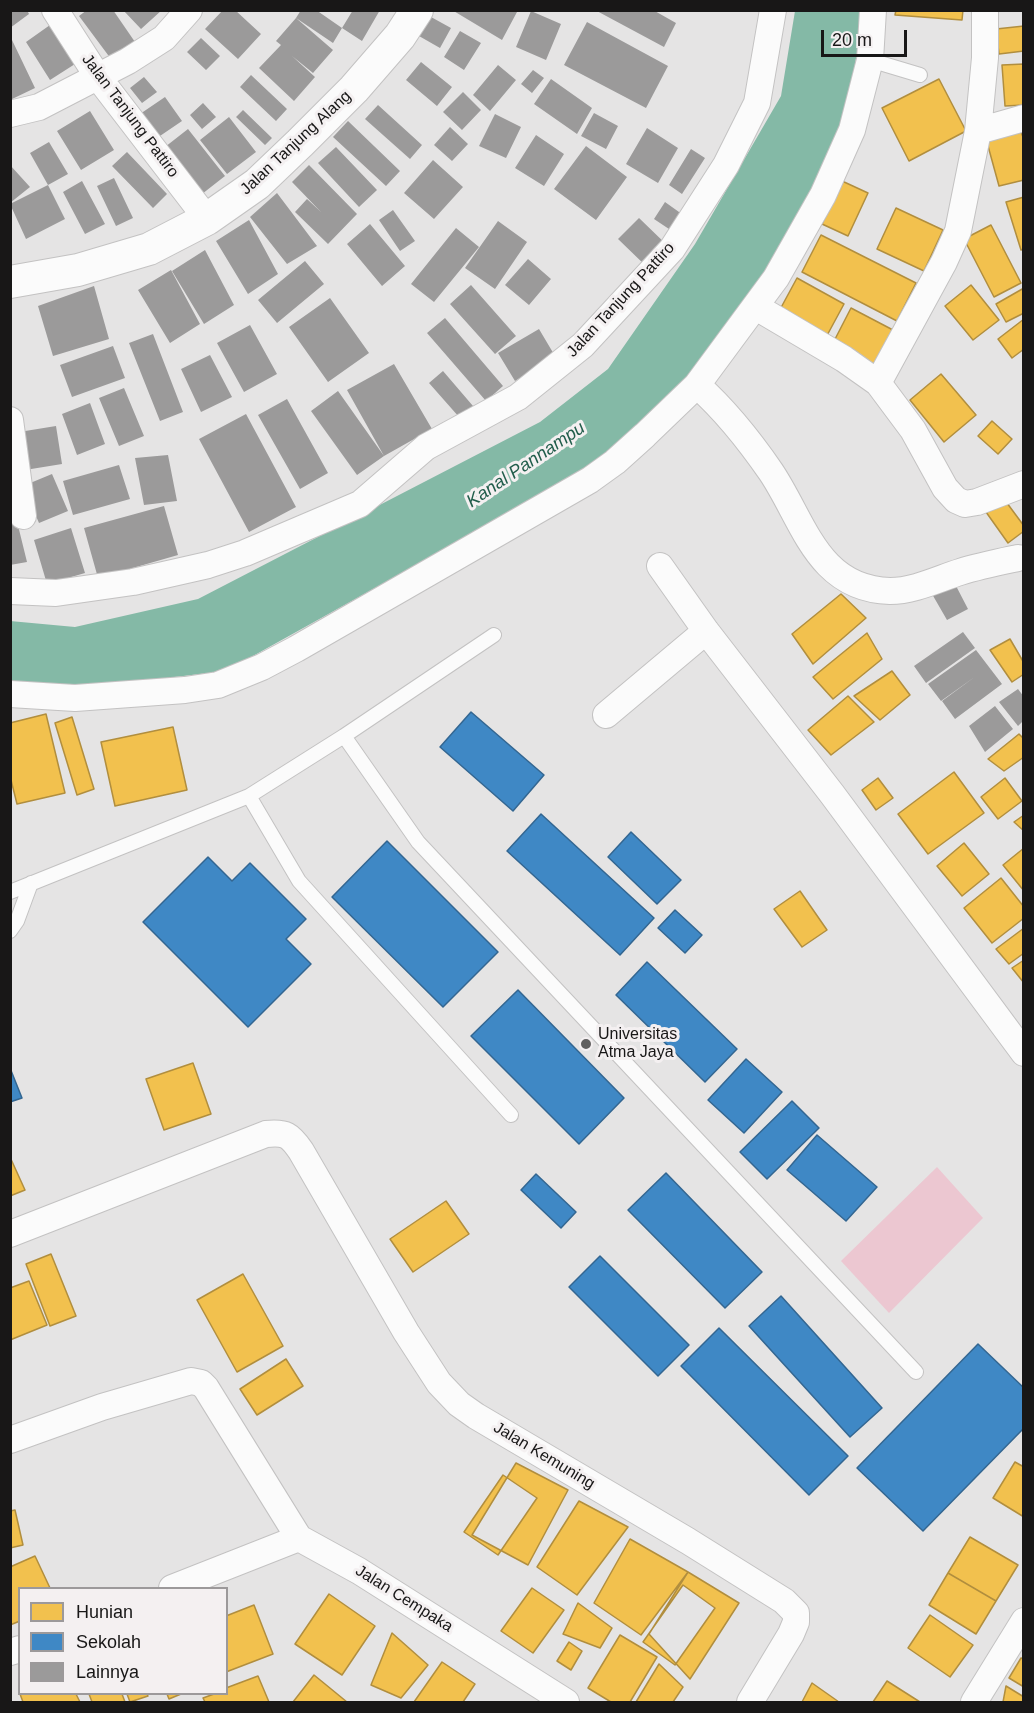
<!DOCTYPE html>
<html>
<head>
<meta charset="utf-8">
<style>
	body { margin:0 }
	#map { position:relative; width:1034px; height:1713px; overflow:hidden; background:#e5e4e4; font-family:Arial,sans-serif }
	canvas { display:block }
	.frame { position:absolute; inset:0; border:12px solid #181717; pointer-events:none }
	.legend { position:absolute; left:18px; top:1587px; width:210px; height:108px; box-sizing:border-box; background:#f4f0f1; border:2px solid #9c999a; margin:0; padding:8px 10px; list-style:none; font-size:18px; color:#181717 }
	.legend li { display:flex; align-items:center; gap:12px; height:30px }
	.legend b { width:30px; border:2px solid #9c999a }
	.scale { position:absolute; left:821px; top:30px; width:86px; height:27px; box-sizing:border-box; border:3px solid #181717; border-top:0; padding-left:8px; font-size:18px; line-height:21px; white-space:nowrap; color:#181717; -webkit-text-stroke:4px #f4f0f1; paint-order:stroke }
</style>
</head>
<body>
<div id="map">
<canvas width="1034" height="1713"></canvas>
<div class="frame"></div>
<ul class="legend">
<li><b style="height:16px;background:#f2c14e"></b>Hunian</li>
<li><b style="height:16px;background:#3f88c5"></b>Sekolah</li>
<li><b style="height:16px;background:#9b9a9a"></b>Lainnya</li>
</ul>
<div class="scale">20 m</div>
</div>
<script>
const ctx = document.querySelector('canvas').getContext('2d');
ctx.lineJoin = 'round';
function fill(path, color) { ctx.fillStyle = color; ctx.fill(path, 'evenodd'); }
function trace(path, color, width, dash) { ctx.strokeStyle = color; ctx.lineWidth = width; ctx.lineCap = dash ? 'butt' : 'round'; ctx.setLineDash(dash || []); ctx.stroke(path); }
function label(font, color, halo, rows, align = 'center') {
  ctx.font = font + ' Arial,sans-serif'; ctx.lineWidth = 6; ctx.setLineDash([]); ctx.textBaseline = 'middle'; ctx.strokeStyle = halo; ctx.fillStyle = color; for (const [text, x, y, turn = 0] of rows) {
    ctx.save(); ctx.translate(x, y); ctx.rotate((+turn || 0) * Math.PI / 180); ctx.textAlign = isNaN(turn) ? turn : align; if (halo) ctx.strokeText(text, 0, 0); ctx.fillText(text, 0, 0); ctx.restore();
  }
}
const green = new Path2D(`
	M937,1167l46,51 -94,95 -48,-52z`);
const water = new Path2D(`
	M795,11h69l-24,142 -56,99 -98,127 -90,86 -370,206 -163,19 -52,-4 -1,-65 65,6 123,-28 342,-177 68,-53 87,-125 86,-148z`);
const homes = new Path2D(`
	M896,10h67l-1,10 -67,-5z
	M1024,26v25l-25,3 -3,-25z
	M1024,64v41l-19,1 -3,-41z
	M939,79l27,52 -57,30 -27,-53z
	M1019,126l5,14v40l-25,6 -14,-51z
	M842,181l26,12 -20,43 -26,-12z
	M1024,197v52l-3,1 -15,-48z
	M896,208l47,22 -19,41 -47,-22z
	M991,225l30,58 -27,14 -30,-58z
	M821,235l95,48 -19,38 -95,-49z
	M797,278l47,26 -20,37 -47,-26z
	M971,285l28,35 -26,20 -28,-34z
	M1024,288v25l-18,9 -10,-18z
	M851,308l42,22 -18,36 -43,-21z
	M1024,319v30l-12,9 -14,-19z
	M941,374l35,41 -32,27 -34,-42z
	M992,421l20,18 -14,15 -20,-18z
	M1004,499l20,27v5l-16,12 -22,-31z
	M841,594l25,24 -53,46 -21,-30z
	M867,633l15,26 -49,40 -20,-22z
	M1010,639l14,24v11l-12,8 -22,-32z
	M892,671l18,24 -30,25 -26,-24z
	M848,696l26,26 -43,33 -23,-25z
	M46,714l19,79 -48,11 -7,-28v-53z
	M72,717l22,72 -17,6 -22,-72z
	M173,727l14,63 -72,16 -14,-64z
	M1019,734l5,5v18l-20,14 -16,-12z
	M954,772l30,41 -56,41 -30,-40z
	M878,778l15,20 -17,12 -14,-20z
	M1005,778l17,23 -24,18 -17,-22z
	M1024,815v16l-10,-9z
	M964,843l25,31 -27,22 -25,-30z
	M1024,848v43l-21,-26z
	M1001,878l23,29v11l-32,25 -28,-35z
	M800,891l27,39 -25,17 -28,-38z
	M1024,928v25l-15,11 -13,-15z
	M1024,960v23l-12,-15z
	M193,1063l18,51 -47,16 -18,-51z
	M10,1157l15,33 -15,6z
	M446,1201l23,33 -56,38 -23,-33z
	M51,1254l25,62 -26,10 -24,-62z
	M243,1274l40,72 -46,26 -40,-72z
	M29,1281l18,44 -37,15v-52z
	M286,1359l17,27 -46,29 -17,-26z
	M1015,1462l9,5v50l-31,-19z
	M516,1463l52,27 -40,75 -56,-30z
	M503,1475l34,23 -39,57 -34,-23z
	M579,1501l49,26 -51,68 -40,-28z
	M15,1510l8,35 -13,3v-37z
	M970,1537l48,28 -22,36 -48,-28z
	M630,1539l58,33 -47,63 -47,-32z
	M35,1556l15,32h-30v33l-10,4v-58z
	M688,1572l51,31 -49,76 -41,-45z
	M948,1573l48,28 -20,33 -47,-29z
	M683,1585l32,23 -40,57 -32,-23z
	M532,1588l32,22 -31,43 -32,-22z
	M329,1594l46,32 -33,49 -47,-31z
	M578,1603l34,25 -12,20 -37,-14z
	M254,1605l19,49 -47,18v-56z
	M930,1615l43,30 -23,32 -42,-29z
	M392,1633l36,32 -27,33 -30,-13z
	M620,1635l37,22 -27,45h-19l-23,-14z
	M569,1642l13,9 -11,19 -14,-9z
	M1021,1658l3,1v28l-15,-9z
	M442,1662l33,22 -12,18h-49z
	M659,1664l24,23 -10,15h-37z
	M314,1675l33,27h-54z
	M258,1676l11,26h-64l-2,-4 11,-4h12v-6z
	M887,1681l33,21h-47z
	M812,1683l27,19h-37z
	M1006,1686l18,11v5h-21z
	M20,1694h56l4,8h-57z
	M89,1694h33l3,8h-33z
	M127,1694h20l1,2 -18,6z
	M167,1694h14l-12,5z`);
const schools = new Path2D(`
	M471,712l73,63 -31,36 -73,-64z
	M541,814l113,104 -34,37 -113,-104z
	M631,832l50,48 -24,24 -49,-47z
	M387,841l111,111 -55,55 -111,-110z
	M208,857l24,24 18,-18 56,56 -20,20 25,25 -63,63 -105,-105z
	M675,910l27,25 -17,18 -27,-25z
	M647,962l90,87 -32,33 -89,-87z
	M518,990l106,108 -45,46 -108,-108z
	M746,1059l36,33 -38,41 -36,-33z
	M10,1068l12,30 -12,4z
	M792,1101l27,27 -52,51 -27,-27z
	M817,1135l60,52 -31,34 -59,-51z
	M666,1173l96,99 -37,36 -97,-98z
	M536,1174l40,38 -15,16 -40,-38z
	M600,1256l89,89 -31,31 -89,-89z
	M781,1296l101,112 -32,29 -101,-111z
	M719,1328l129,128 -39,39 -128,-129z
	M978,1344l46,44v40l-101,103 -66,-63z`);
const building = new Path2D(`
	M10,10h17l2,4 -19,14z
	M87,10h26l22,32 -24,17 -32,-43z
	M123,10h39l-21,19z
	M223,10h12l26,24 -23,25 -33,-30z
	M301,10h15l26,18 -9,15 -37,-25z
	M353,10h27l-18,31 -20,-13z
	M452,10h63l2,2 -15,28z
	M595,10h58l23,13 -12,24z
	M531,11l30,13 -15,36 -30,-13z
	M431,17l20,11 -11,20 -21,-12z
	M296,18l37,32 -20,23 -21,-17 23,21 -21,24 -35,-33 22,-23 -5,-4z
	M587,22l81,44 -22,42 -82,-43z
	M50,25l25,39 -25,16 -24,-38z
	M460,31l21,12 -17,27 -20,-13z
	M201,38l19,18 -14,14 -19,-18z
	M12,40l23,48 -25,12v-59z
	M421,62l31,25 -15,19 -31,-26z
	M498,65l18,15 -26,31 -17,-16z
	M533,70l11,8 -12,15 -11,-9z
	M251,75l36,34 -11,12 -36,-34z
	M144,77l13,15 -15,11 -12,-15z
	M551,79l41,29 -15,26 -43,-30z
	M463,92l18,18 -19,20 -19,-18z
	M165,97l17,24 -25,17 -17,-24z
	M203,103l13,14 -14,12 -12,-14z
	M378,105l44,40 -12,14 -45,-40z
	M243,110l29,28 -7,7 -29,-28z
	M90,111l24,39 -33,20 -24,-39z
	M594,113l24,13 -12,23 -25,-13z
	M495,114l26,13 -15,31 -27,-12z
	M229,117l27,35 -29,22 -27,-34z
	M348,121l52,50 -14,15 -53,-49z
	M450,127l18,17 -16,17 -18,-16z
	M647,128l31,20 -20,35 -32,-19z
	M188,129l37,47 -23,18 -37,-47z
	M536,135l28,19 -20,32 -29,-18z
	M49,142l19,32 -20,11 -18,-32z
	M586,146l41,31 -31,43 -42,-31z
	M336,147l41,43 -18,17 -41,-44z
	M691,149l14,9 -23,36 -13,-9z
	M127,152l40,42 -14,14 -41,-42z
	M433,160l30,27 -29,32 -30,-26z
	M10,165l20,22 -20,16z
	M309,165l48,49 -29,30 -33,-32 12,-13 14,13 -29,-30z
	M114,178l19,40 -17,8 -19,-40z
	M82,181l23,43 -20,10 -22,-42z
	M48,185l17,34 -39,20 -16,-35z
	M277,193l40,53 -30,18 -37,-47z
	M665,202l21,15 -11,16 -21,-14z
	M393,210l22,31 -15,10 -21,-31z
	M639,218l30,29 -21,21 -30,-29z
	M249,220l29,54 -30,20 -32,-53z
	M498,221l29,21 -32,47 -30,-21z
	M370,224l35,42 -23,20 -35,-42z
	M456,228l23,19 -45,55 -23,-18z
	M205,250l29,55 -30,19 -32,-53z
	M528,259l23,20 -22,26 -24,-20z
	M305,261l19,23 -47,39 -19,-23z
	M171,270l29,54 -30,19 -32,-53z
	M471,285l45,51 -21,18 -45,-50z
	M94,286l15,53 -56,17 -15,-50z
	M330,298l39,55 -41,29 -39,-55z
	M445,318l58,68 -17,15 -59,-68z
	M250,325l27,49 -33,18 -27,-49z
	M539,329l16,27 -40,25 -17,-28z
	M153,334l30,78 -23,9 -31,-78z
	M113,346l12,32 -53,19 -12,-32z
	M210,355l22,42 -31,15 -20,-43z
	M394,364l38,65 -48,27 -27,19 -46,-64 27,-20 46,65 -37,-66z
	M443,371l30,35 -14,11 -30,-34z
	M124,388l20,48 -25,10 -20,-48z
	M287,399l41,74 -28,16 -42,-74z
	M90,403l15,41 -28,11 -15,-41z
	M246,414l50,93 -47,25 -50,-93z
	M56,426l6,38 -37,6 -6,-38z
	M168,455l9,46 -33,4 -9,-47z
	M119,465l11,34 -57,16 -10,-34z
	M52,474l16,37 -29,12 -16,-37z
	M10,493l17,69 -17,3z
	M164,506l14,49 -80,23 -14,-50z
	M71,528l14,45 -38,11 -13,-44z
	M954,582l14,27 -21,11 -15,-26z
	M963,632l12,16 -49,35 -12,-17z
	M976,650l26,34 -47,35 -13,-18 34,-25 -35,25 -13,-17z
	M1018,689l6,8v23l-6,6 -19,-24z
	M995,706l18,23 -28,23 -16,-26z`);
const service = new Path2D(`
	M870,60l50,15
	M344,736l150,-101
	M249,796l50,85 212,234
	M10,892l239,-96 95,-60 74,106 498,530
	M10,931l7,-10 14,-38`);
const minor = new Path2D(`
	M55,10l43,67 109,142
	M10,114l29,-7 89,-46 36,-23 25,-28
	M978,131l7,-73v-48
	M756,307l88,52 34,24 66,-121 14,-31 20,-100 46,-13
	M878,383l35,47 32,58 11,12 9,4 12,-2 47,-18
	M697,385c29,26 52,55 74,87 33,49 46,117 119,119 24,0 48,-12 70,-19 19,-6 39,-10 58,-14
	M10,420l13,96
	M660,566l46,65 126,163 192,259
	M10,591l46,2 77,-11 75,-17 37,-12 115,-49 66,-57 92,-50 65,-52 89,-96 54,-84 31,-62 16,-93
	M10,694l65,4 110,-8 33,-5 44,-18 34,-18 294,-169 25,-18 30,-27 52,-50 79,-107 47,-83 29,-65 18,-70 3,-50
	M606,715l100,-84
	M10,1234l256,-100c20,-2 24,1 35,17l105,181 33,51 20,21 17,12 212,125 96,60 12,12v9l-5,12 -41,68
	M10,1440l92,-33 89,-26 10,2 5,5 93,150
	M172,1588l127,-50 60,33 207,131
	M10,1652l10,-3
	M974,1702l50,-81`);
const tertiary = new Path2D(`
	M10,282l68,-12 71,-21 58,-30 50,-35 43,-41 54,-54 46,-53 17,-26`);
const markers = [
	[586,1044,6,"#605f5f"]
];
const streetNames = [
	["Jalan Tanjung Pattiro",130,116,53],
	["Jalan Tanjung Alang",296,143,-43],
	["Jalan Tanjung Pattiro",621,300,-47],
	["Jalan Kemuning",544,1456,31],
	["Jalan Cempaka",404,1599,32]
];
const poiNames = [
	["Universitas",598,1035],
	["Atma Jaya",598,1053]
];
const waterNames = [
	["Kanal Pannampu",526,465,-34]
];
fill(green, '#ecc7d1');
fill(water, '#84b9a6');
fill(homes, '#f2c14e');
trace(homes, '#b18e3e', 1.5);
fill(schools, '#3f88c5');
trace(schools, '#336691', 1.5);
fill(building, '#9b9a9a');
trace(service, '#c3c2c2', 16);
trace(minor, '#c3c2c2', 28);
trace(tertiary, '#c3c2c2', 34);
trace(service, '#fbfbfb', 14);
trace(minor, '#fbfbfb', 26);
trace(tertiary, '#fbfbfb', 32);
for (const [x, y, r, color] of markers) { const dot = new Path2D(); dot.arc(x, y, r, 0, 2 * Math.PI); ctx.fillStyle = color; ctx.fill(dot); trace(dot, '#f4f0f1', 2); }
label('16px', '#181717', '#f4f0f1', streetNames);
label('16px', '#181717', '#f4f0f1', poiNames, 'left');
label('italic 18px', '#215d4b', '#f4f0f1', waterNames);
</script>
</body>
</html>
